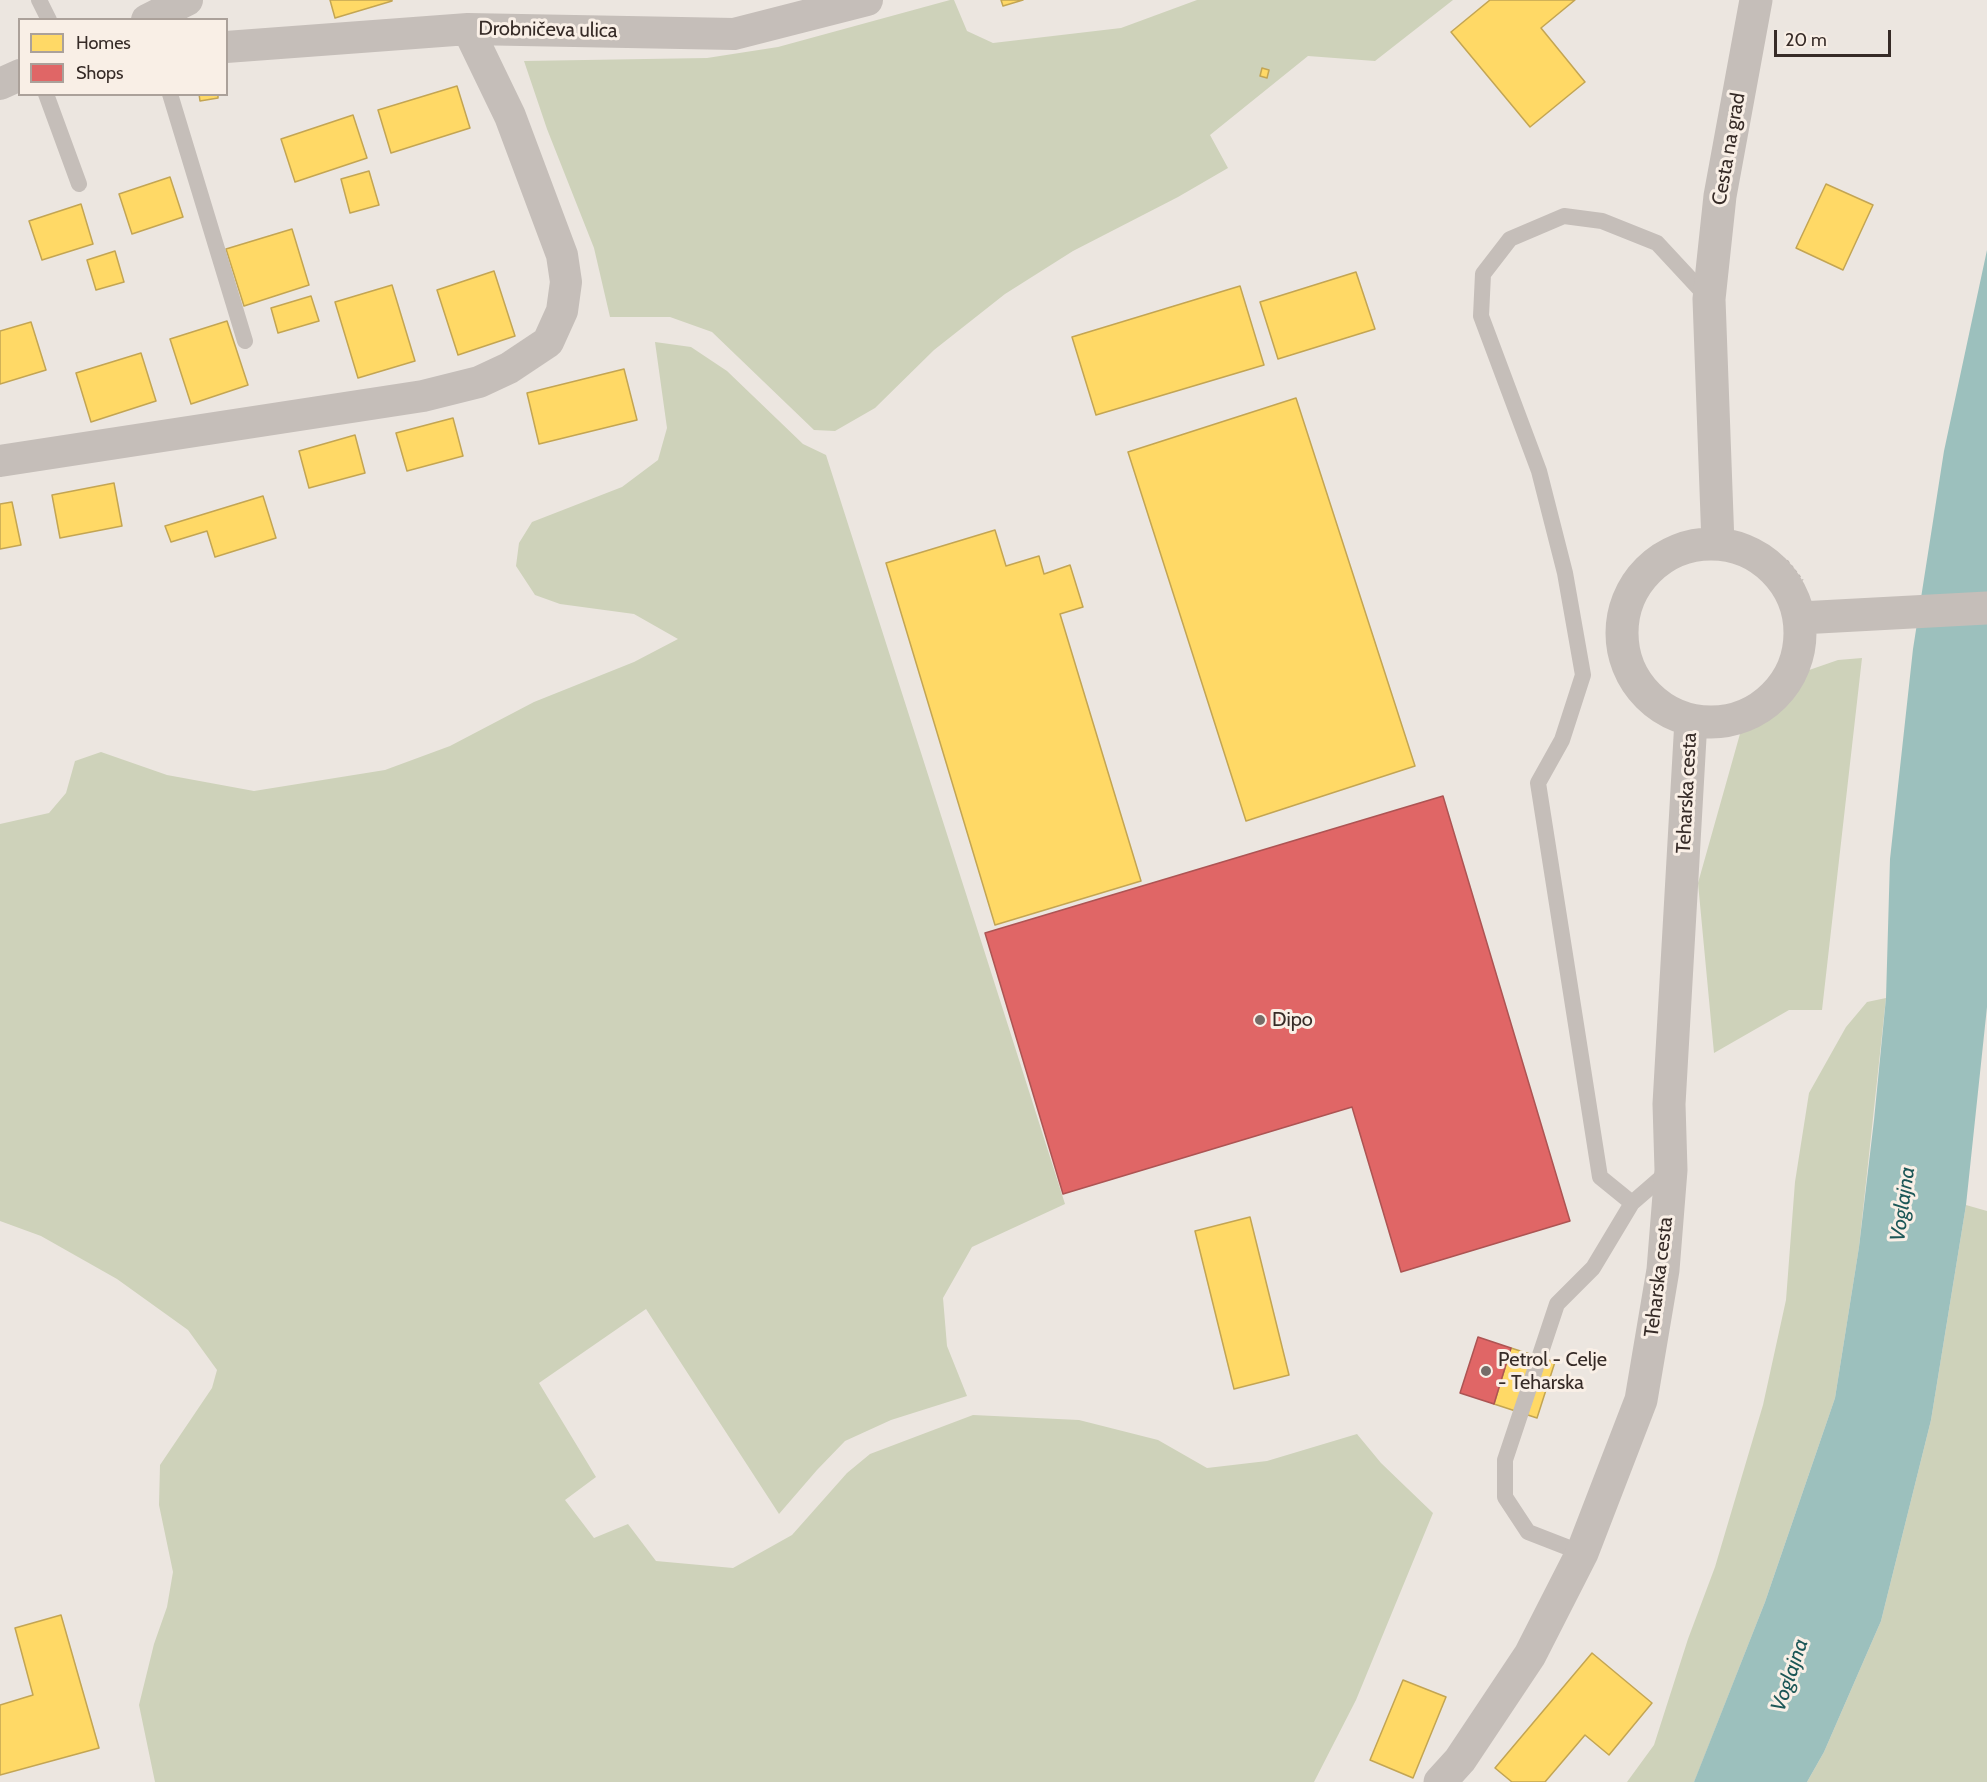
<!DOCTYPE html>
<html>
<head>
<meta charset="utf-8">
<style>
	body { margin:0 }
	#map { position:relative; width:1987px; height:1782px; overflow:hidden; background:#ece6e0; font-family:Cabin,sans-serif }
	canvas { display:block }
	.legend { position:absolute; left:18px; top:18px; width:210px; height:78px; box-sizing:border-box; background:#f9efe6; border:2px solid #aba19a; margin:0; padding:8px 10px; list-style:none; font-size:18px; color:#362b27 }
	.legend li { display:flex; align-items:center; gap:12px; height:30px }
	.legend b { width:30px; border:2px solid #aba19a }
	.scale { position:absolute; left:1774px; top:30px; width:117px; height:27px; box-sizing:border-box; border:3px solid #362b27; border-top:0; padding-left:8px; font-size:18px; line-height:21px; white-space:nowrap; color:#362b27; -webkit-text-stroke:4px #f9efe6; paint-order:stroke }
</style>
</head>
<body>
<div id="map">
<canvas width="1987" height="1782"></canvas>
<ul class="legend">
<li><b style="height:16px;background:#ffd966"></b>Homes</li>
<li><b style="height:16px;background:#e06666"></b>Shops</li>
</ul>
<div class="scale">20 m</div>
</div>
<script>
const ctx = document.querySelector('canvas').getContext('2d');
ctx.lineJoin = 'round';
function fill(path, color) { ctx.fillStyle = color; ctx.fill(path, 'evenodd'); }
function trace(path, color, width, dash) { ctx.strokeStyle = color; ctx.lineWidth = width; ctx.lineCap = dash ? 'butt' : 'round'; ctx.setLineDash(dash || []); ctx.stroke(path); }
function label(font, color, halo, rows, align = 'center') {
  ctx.font = font + ' Cabin,sans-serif'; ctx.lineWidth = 6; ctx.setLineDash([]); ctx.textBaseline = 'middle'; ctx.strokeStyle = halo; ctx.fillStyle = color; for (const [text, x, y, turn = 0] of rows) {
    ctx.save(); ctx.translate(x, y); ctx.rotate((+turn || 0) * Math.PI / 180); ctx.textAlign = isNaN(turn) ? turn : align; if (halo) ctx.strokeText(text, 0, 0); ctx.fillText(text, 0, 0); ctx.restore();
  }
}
const green = new Path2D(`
	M950,0h4l13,31 26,12 128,-15 76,-28h256l-78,61 -67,-5 -98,79 18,33 -50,29 -105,54 -68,43 -71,56 -59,58 -40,23 -21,-1 -102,-98 -42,-15h-60l-16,-69 -47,-119 -23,-68 183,-3 71,-11z
	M655,342l36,5 36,24 76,73 23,11 239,749 -93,43 -29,51 4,48 20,50 -76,24 -46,21 -28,29 -38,44 -133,-205 -107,74 57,94 -31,23 29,38 34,-14 28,37 77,7 59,-33 55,-62 23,-19 103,-39 106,5 79,20 49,28 60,-7 90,-27 24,29 52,50 -77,187 -42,82h-1159l-16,-77 15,-61 13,-37 6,-35 -14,-67 1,-40 52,-77 5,-18 -29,-40 -71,-51 -76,-43 -41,-15v-397l49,-11 17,-20 9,-32 26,-9 66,23 87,16 131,-21 65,-24 84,-44 100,-40 44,-23 -44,-25 -74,-10 -25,-9 -19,-29 3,-23 13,-21 90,-35 36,-27 9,-32z
	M1862,658l-40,352h-33l-75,43 -16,-170 49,-174 42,-32 49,-17z
	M1886,998l-27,249 -24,151 -70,204 -70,178 -1,2h-67l27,-37 34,-106 27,-72 48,-162 23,-105 9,-118 14,-89 37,-66 21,-25z
	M1966,1205l21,6v571h-180l17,-30 57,-131 50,-201z`);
const water = new Path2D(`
	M1987,250v757l-21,198 -35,215 -50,201 -57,131 -17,30h-113l71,-180 70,-204 24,-151 15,-127 12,-122 4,-139 23,-210 31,-198z`);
const homes = new Path2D(`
	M330,0h62v1l-57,17z
	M1001,0h22l-20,6z
	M1490,0h85l-34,28 44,54 -55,45 -79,-95z
	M1262,68l7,2 -2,8 -7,-2z
	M457,86l13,42 -79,25 -13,-43z
	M199,94h19v4l-18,3z
	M353,115l14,43 -72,24 -14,-43z
	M369,171l10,34 -29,8 -9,-34z
	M170,177l13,40 -51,17 -13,-40z
	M1826,184l47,21 -30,65 -47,-22z
	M81,204l12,40 -51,16 -13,-39z
	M292,229l17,56 -65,21 -18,-57z
	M115,251l9,31 -28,8 -9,-30z
	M494,271l21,65 -57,19 -21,-65z
	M1356,272l19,57 -97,30 -18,-57z
	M392,285l23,76 -57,17 -23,-76z
	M1240,286l24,79 -168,50 -24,-78z
	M311,296l8,25 -41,12 -7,-25z
	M227,321l21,64 -57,19 -21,-65z
	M31,322l15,48 -46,14v-53z
	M141,353l15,48 -65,21 -15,-49z
	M624,369l13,51 -98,24 -12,-51z
	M1296,398l119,368 -169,55 -118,-369z
	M453,418l10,38 -56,15 -11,-38z
	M355,435l10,38 -56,15 -10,-37z
	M114,483l8,43 -62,12 -8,-43z
	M263,496l13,42 -61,19 -8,-26 -36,11 -6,-16z
	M12,502l9,43 -21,4v-45z
	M995,530l11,36 33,-10 5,18 26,-9 13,42 -23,7 81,267 -146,44 -109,-362z
	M1250,1217l39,158 -55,14 -39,-158z
	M1511,1348l44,14 -18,56 -43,-14z
	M61,1615l38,133 -99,27v-70l33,-10 -18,-67z
	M1592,1653l60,50 -43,52 -24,-20 -40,47h-33l-17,-14z
	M1403,1680l43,17 -33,81 -43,-18z`);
const shops = new Path2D(`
	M1443,796l127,425 -169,51 -49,-165 -289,87 -78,-261z
	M1478,1337l33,11 -17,56 -34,-11z`);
const path = new Path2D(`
	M1756,542l31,20 15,19
	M1728,731l23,-6 33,-24 15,-19 11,-28`);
const service = new Path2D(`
	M39,0l10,20
	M46,94l33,90
	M170,94l75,247
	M1632,1203l-32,-26 -62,-394 24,-43 21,-65 -18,-102 -26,-102 -58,-155 2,-42 27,-35 54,-23 38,5 55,22 52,56
	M1582,1553l-54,-21 -23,-35v-37l52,-156 36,-36 39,-65 38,-33`);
const minor = new Path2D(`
	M147,20l40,-20
	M226,47l242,-18 266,5 133,-34
	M0,84l20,-9
	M0,461l423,-65 56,-14 30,-14 39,-26 14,-31 4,-29 -4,-27 -52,-139 -42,-87`);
const tertiary = new Path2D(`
	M1718,544l-9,-245 11,-103 36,-196
	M1622 633a89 89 0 1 1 178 0a89 89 0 1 1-178 0Z
	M1800,618l187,-10
	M1440,1782l20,-22 70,-105 52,-102 59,-153 22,-130 8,-100 -2,-66 22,-384`);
const markers = [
	[1260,1020,6,"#766c68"],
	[1486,1371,6,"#766c68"]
];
const streetNames = [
	["Drobničeva ulica",548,30,1],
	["Cesta na grad",1729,149,-80],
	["Teharska cesta",1687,793,-87],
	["Teharska cesta",1659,1277,-83]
];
const poiNames = [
	["Dipo",1272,1020],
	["Petrol - Celje",1498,1360],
	["- Teharska",1498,1383]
];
const waterNames = [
	["Voglajna",1903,1204,-82],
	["Voglajna",1790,1675,-71]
];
fill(green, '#ced2ba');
fill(water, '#9cc0bd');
fill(homes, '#ffd966');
trace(homes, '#c3a553', 1.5);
fill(shops, '#e06666');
trace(shops, '#ad5453', 1.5);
trace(path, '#beb6b1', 4, [3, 3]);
trace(service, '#c5beb9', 16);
trace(minor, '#c5beb9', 32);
trace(tertiary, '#c5beb9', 33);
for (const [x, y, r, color] of markers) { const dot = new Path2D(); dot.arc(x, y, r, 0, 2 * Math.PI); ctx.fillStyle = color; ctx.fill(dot); trace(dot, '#f9efe6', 2); }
label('20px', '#362b27', '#f9efe6', streetNames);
label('20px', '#362b27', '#f9efe6', poiNames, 'left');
label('italic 21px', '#1c5757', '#f9efe6', waterNames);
</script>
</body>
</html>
